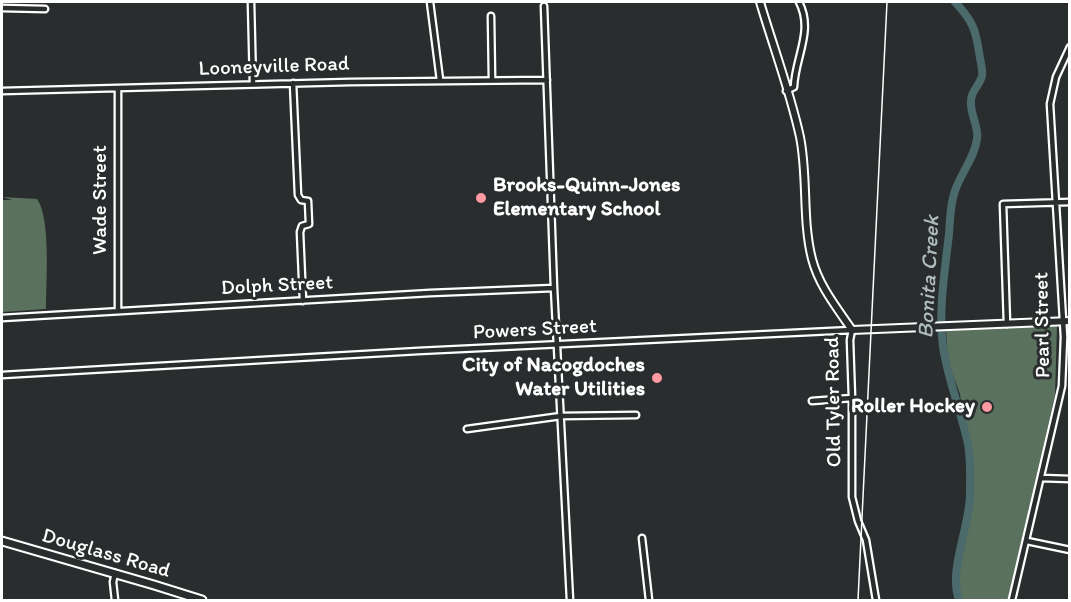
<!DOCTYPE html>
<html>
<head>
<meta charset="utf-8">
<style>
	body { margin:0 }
	#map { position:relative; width:1071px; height:602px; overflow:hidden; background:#2a2d2e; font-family:Itim,sans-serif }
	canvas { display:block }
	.frame { position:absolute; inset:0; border:3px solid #fff; pointer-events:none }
</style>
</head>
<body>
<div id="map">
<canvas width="1071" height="602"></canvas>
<div class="frame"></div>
</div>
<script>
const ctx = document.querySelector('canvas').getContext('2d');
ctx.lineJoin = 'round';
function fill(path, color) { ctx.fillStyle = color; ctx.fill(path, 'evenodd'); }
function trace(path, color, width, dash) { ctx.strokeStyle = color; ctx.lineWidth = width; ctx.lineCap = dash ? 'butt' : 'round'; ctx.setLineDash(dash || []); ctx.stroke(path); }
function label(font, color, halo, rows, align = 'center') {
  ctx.font = font + ' Itim,sans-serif'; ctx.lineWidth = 6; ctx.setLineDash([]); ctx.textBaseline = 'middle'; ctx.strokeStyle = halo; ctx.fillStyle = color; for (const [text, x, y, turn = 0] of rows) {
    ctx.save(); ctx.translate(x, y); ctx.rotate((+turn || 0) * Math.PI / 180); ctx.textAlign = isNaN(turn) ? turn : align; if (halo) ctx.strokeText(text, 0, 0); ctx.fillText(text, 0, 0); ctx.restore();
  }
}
const green = new Path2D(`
	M2,197l35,2c14,19 9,84 9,110l-44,3v-112h10z
	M1057,325l-2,70 -47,205h-47l-3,-9 -1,-12 15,-76 -1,-36 -2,-24 -5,-18 -4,-31 -12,-32 -2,-32z`);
const river = new Path2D(`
	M955,2c19,20 21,29 25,56 1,6 3,12 2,18 -3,11 -12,15 -11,28 0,12 8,24 6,35 -3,22 -20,38 -24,59 -3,12 -3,24 -4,36 -4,36 -11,77 -6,113 5,33 18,64 25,97 3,16 2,33 2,50 0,33 -22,76 -11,106`);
const street = new Path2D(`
	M251,2l2,82
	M430,2l10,78
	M544,6l10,282 16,312
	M2,8l43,1
	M491,16l1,64
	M293,83l5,112 3,5 7,1 1,23 -7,2 -2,6 3,69
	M118,88v223
	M2,91l348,-9 197,-2
	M786,91l8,-4c1,-30 20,-56 5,-85
	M2,318l428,-25 124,-5
	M1007,324l-4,-120 67,-2
	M2,375l416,-24 434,-21 -2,10 2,58v99l6,24 8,19 10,60
	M812,401l40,-3
	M467,429l94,-13 75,-1
	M1041,478l29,1
	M642,538l7,62
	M1027,541l43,9
	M115,600l-2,-18 2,-9
	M1012,600l50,-214 2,-49 -14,-233 6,-27 14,-30`);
const secondary = new Path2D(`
	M760,2c13,44 30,89 40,135 8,40 2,83 12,122 7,27 25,49 40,71l218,-9`);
const primary = new Path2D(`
	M2,541l152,44 48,15`);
const rail = new Path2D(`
	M858,600l29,-598`);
const markers = [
	[481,198,6,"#ff9aa2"],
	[657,378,6,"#ff9aa2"],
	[987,407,6,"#ff9aa2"]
];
const streetNames = [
	["Looneyville Road",274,67,-2],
	["Wade Street",101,200,-90],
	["Dolph Street",277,286,-3],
	["Pearl Street",1043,325,-91],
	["Powers Street",535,330,-3],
	["Old Tyler Road",834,402,-91],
	["Douglass Road",106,554,16]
];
const poiNames = [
	["Brooks-Quinn-Jones",493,186,"left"],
	["Elementary School",493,210,"left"],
	["City of Nacogdoches",645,366],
	["Water Utilities",645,390],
	["Roller Hockey",975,407]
];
const waterNames = [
	["Bonita Creek",930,277,-87]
];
fill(green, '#5a715d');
trace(river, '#4b6a6c', 8);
trace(street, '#fff', 9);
trace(secondary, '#fff', 10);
trace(primary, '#fff', 11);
trace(street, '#2a2d2e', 4.5);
trace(secondary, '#2a2d2e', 6);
trace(primary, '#2a2d2e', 7);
trace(rail, '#fff', 1.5);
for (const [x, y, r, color] of markers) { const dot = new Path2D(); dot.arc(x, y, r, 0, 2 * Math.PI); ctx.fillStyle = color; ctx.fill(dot); trace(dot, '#2a2d2e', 2); }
label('21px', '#fff', '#2a2d2e', streetNames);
label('bold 21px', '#fff', '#2a2d2e', poiNames, 'right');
label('italic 22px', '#aebcbd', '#2a2d2e', waterNames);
</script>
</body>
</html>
